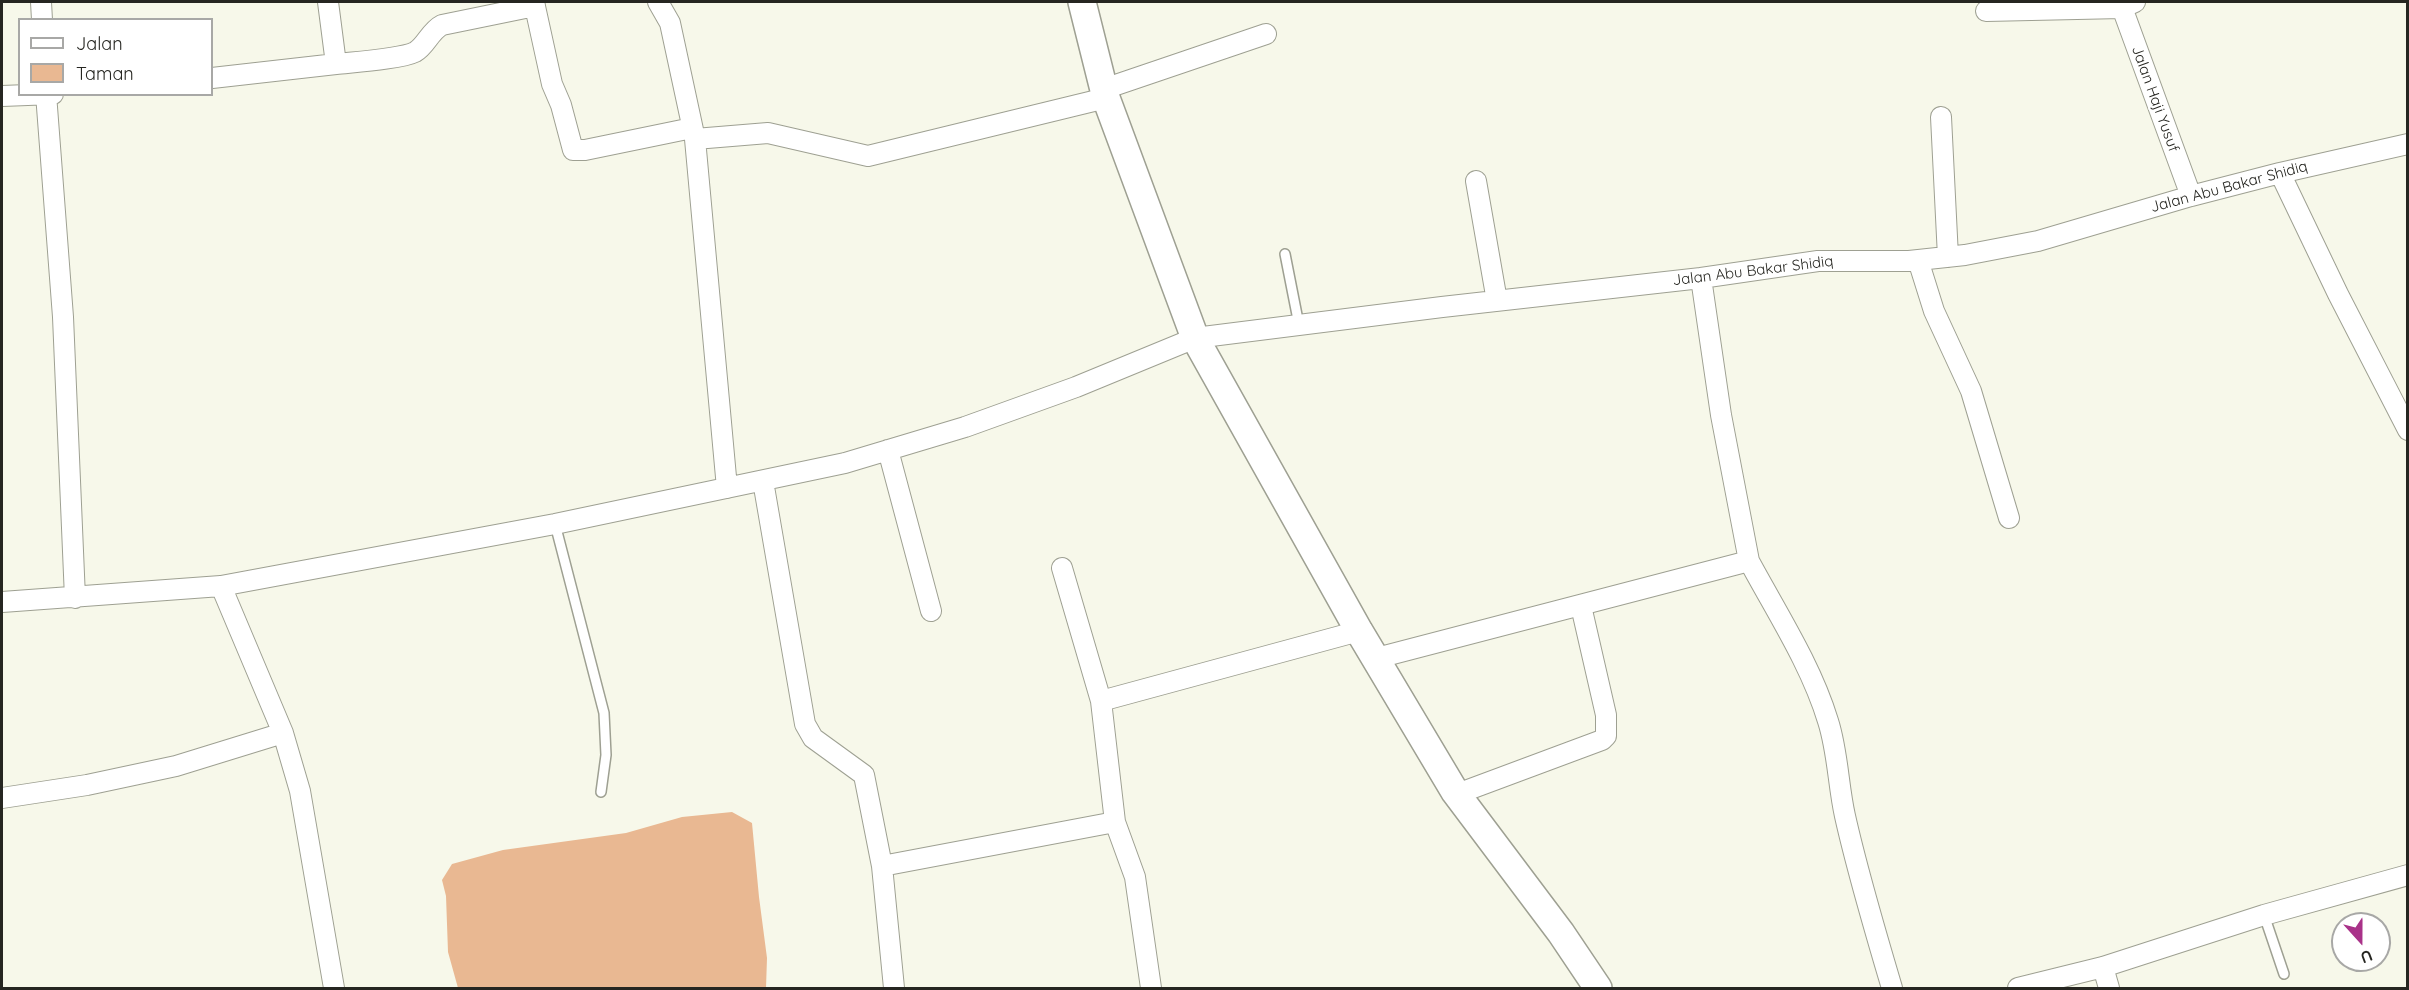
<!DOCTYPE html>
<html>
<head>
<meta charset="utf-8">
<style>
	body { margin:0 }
	#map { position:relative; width:2409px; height:990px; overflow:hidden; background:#f7f8ea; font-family:Quicksand,sans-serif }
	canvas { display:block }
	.frame { position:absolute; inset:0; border:3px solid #262621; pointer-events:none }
	.legend { position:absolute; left:18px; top:18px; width:195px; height:78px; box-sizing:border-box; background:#fff; border:2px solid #a8a8a6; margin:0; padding:8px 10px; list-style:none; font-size:18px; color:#262621 }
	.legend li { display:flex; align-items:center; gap:12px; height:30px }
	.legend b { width:30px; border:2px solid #a8a8a6 }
	.north { position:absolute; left:2331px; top:912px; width:60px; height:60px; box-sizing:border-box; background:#fff; border:2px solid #a8a8a6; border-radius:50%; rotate:159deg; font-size:16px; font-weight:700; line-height:24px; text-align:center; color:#262621 }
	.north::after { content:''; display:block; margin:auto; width:21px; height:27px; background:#a93289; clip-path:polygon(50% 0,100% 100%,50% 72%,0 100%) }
</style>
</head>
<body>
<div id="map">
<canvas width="2409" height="990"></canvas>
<div class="frame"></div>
<ul class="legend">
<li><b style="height:8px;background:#fff"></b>Jalan</li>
<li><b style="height:16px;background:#e9b892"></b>Taman</li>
</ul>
<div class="north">U</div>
</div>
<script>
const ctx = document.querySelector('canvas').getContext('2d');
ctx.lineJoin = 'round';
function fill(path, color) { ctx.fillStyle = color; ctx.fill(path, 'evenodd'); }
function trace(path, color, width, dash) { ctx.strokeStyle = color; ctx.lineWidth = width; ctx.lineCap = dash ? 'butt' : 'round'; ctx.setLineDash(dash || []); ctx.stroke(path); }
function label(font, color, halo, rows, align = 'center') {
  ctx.font = font + ' Quicksand,sans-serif'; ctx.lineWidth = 4.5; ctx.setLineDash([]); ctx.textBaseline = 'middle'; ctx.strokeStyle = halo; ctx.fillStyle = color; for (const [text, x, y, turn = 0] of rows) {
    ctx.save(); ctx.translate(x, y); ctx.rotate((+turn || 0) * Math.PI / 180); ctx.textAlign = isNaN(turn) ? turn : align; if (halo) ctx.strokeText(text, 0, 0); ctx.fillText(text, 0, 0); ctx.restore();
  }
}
const green = new Path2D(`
	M732,812l20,11 7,74 8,61 -1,30h-308l-10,-36 -2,-56 -4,-16 10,-16 51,-14 123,-17 56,-16z`);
const lane = new Path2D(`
	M1285,254l14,71
	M555,524l49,189 2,42 -5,37
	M2264,915l20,59`);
const street = new Path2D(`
	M41,2l1,18
	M534,2l18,82 9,21 12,45h12l107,-22
	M658,2l12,21 25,116
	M2120,2l71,194
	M1986,11l136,-3 13,-6
	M336,64c18,-2 65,-5 79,-12 11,-6 15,-21 27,-27l93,-19
	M212,78l124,-14 -8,-62
	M1104,89l162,-55
	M46,94l17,223 12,281
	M2,96l51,-2
	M1941,117l7,140
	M2280,173l58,121 70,136
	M1476,181l21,120
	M1918,260l16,51 37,80 38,127
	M888,450l43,161
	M763,481l42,243 8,14 51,37 18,91
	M727,488l-32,-349 73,-6 100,23 238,-58
	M1749,561c28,52 62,104 79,160 10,31 10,64 17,95 13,58 30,115 47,172
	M221,586l62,147 17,58 34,197
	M2,602l219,-16 334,-62 290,-61 120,-36 111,-40 119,-49 247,-31 259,-29 117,-17h91l56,-6 73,-14 153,-45 89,-23 128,-29
	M1377,658l372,-97 -28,-146 -20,-137
	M1101,701l258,-70
	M1457,794l145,-54 4,-4v-21l-25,-109
	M2,798l85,-13 89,-19 107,-33
	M1115,822l20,55 16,111
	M2103,967l6,21
	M894,988l-12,-122 233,-44 -14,-121 -39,-133
	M2018,988l85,-21 161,-52 144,-40`);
const secondary = new Path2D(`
	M1082,2l24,96 89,240 164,293 96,161 106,141 37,55`);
const streetNames = [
	["Jalan Haji Yusuf",2155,99,70],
	["Jalan Abu Bakar Shidiq",2229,187,-15],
	["Jalan Abu Bakar Shidiq",1753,271,-7]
];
fill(green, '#e9b892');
trace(lane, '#9ea092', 12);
trace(street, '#9ea092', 22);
trace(secondary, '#9ea092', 30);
trace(lane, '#fff', 9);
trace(street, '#fff', 20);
trace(secondary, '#fff', 27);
label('15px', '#262621', '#fff', streetNames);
</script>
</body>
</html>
